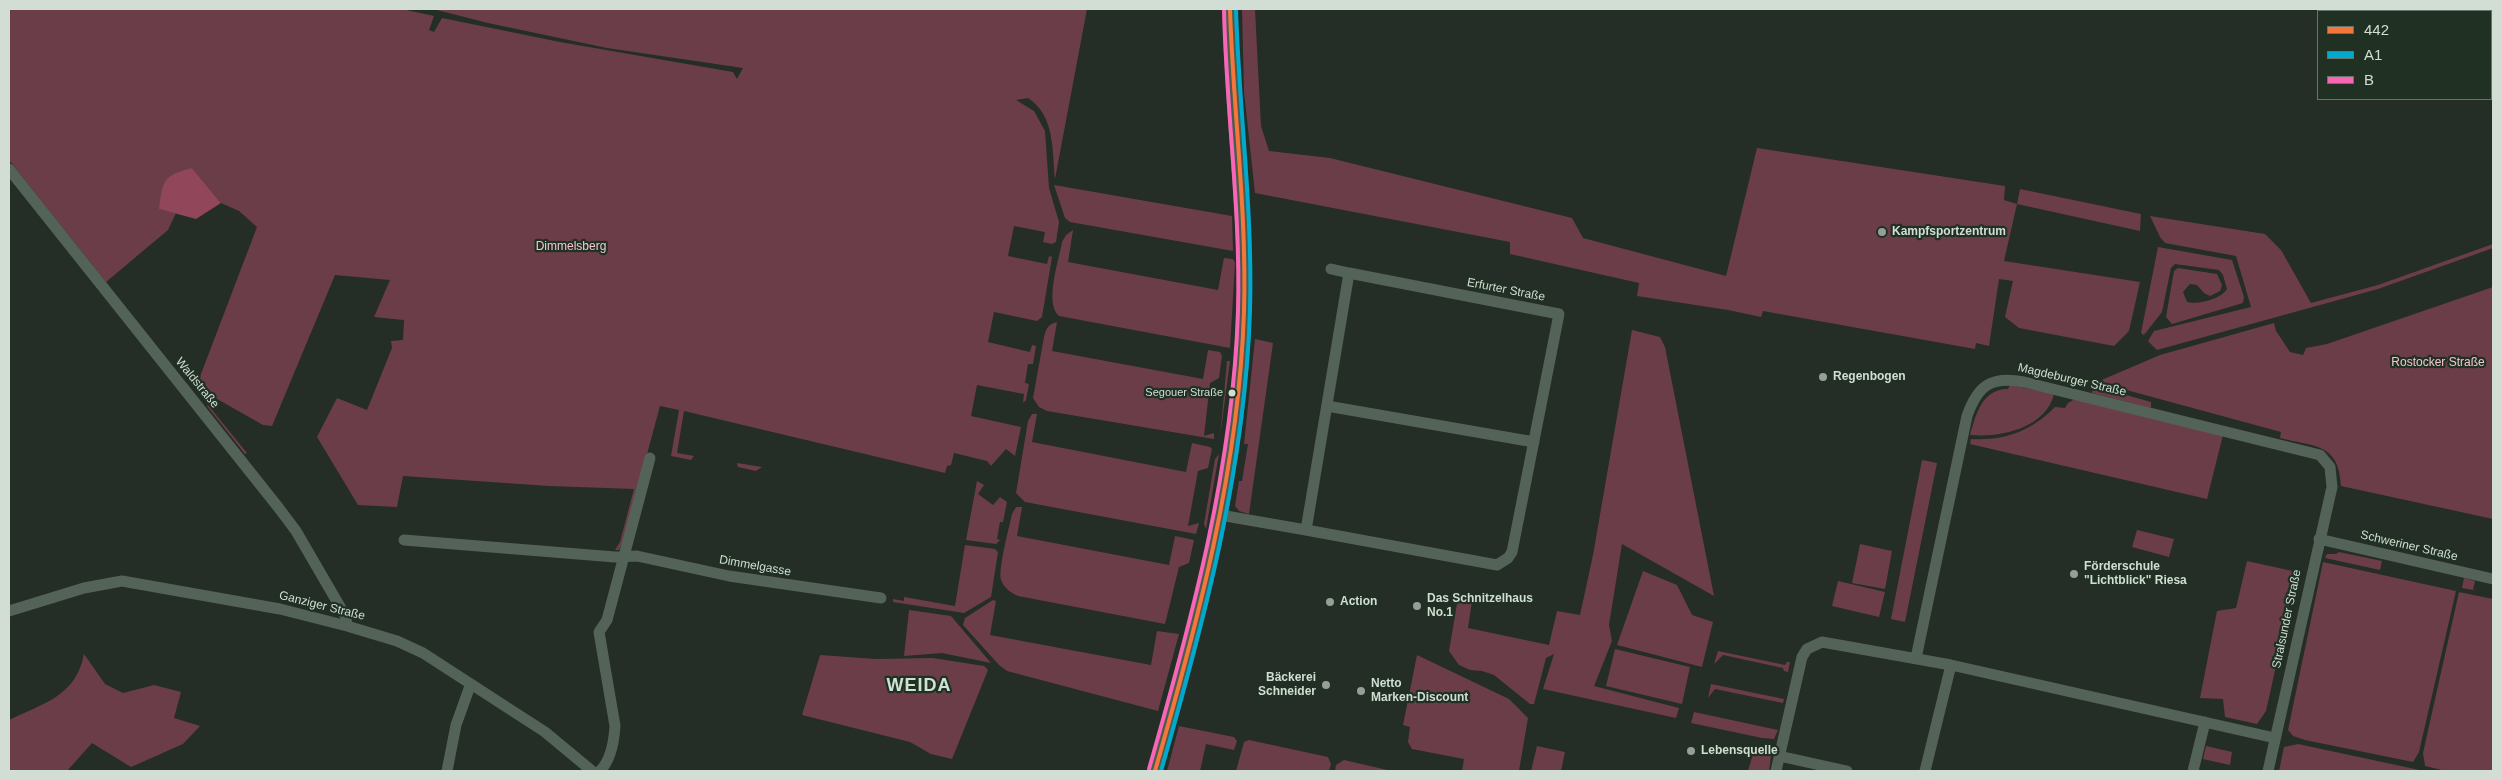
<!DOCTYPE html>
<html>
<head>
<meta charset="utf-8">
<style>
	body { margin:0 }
	#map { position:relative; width:2502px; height:780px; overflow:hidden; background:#242d26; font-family:Helvetica,sans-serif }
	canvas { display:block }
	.frame { position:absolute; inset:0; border:10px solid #d2ddd4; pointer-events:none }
	.legend { position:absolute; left:2317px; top:10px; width:175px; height:90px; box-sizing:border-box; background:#203124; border:1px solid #67766a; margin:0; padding:6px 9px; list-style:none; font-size:15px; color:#d2ddd4 }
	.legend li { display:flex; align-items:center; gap:10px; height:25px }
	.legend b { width:25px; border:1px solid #67766a }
</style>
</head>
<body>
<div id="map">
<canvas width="2502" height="780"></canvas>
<div class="frame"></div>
<ul class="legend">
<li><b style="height:6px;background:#f5763a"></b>442</li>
<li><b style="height:6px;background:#00a9ce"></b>A1</li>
<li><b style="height:6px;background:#fa66b7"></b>B</li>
</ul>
</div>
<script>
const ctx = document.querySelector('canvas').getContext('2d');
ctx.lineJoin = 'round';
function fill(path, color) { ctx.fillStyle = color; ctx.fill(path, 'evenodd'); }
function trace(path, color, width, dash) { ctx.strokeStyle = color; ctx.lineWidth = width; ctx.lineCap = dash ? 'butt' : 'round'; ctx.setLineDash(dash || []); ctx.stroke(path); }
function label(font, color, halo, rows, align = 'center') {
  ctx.font = font + ' Helvetica,sans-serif'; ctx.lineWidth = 4.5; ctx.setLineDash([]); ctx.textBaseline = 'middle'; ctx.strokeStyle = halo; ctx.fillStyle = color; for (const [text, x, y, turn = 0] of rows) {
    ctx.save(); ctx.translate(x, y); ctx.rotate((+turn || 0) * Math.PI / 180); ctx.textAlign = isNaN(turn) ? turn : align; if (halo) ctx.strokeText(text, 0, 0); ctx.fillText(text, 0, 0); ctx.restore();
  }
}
const green = new Path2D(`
	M9,9h393l32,7 -5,14 5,2 8,-14 118,24 173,30 4,7 6,-11 -136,-20 -119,-25 -55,-14h654l-32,170c-3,-30 0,-63 -27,-81l-12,2 18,11 11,20 4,57 10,34 -3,20 -4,2 -9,-2 2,-10 -31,-6 -6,30 39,8 2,-8 3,1 -10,60 -5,4 -43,-9 -6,30 42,10 2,-7 4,1 -3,18h-5l-3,19 4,1 -3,16 -3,3 1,-9 -47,-9 -6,31 50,11 -6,29 -9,-7 -15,17 -4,-5 -33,-8 -3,12 -4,1 -2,7 -261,-62 -7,42 17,3 -3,4 -20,-4 8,-46 -19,-4 -36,134 -5,10h-4l5,-8 14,-53 -85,-3 -146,-10 -6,31 -39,-2 -41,-68 20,-39 30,12 25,-62 -1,-7 12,-1 1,-20 -30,-3 16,-37 -55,-5 -63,151 -9,-1 -67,-38 61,-160 -18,-16 -18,-8 -29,-35 -33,41 17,4 -8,17 -62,52 -97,-122z
	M1242,9h13l6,117 8,25 61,7 242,60 11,20 143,38 31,-128 248,38 -1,14 13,4 3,-15 121,25 -1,17 -123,-27 -13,57 136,21 -11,49 -15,15 -95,-18 -14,-11 8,-36 -14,-2 -10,67 -13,-3 -1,6 -212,-38 -2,6 -33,-7 -91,-14 2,-13 -129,-29v-12l-255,-49 -11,-101z
	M1054,185l178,31 1,35 -163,-29 -5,-4z
	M2150,216l115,18 16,16 30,53 67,-18 115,-41v4l-115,41 -221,61 -9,-9 6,-10 97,-24 -15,-51 -71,-13 -5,-6z
	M1073,230l-5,32 150,28 6,-32 9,1 2,4 -5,85 -171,-32c-15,-13 0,-56 3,-74l4,-7z
	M2158,247l74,13 12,37 -1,6 -71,21 -6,-7 1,-6 7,-40 4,-3 39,6 5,11 -2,6 -10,5 -6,-3 -7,-8 -7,-1 -7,8 4,10c11,3 34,-3 40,-13l-4,-14 -4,-5 -44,-6 -4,4 -9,44 -18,23 -3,-2z
	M2493,287v232l-152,-33c-2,-43 -26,-39 -61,-48l1,-6 -184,-50 63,-27 114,-32 2,8 14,21 13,3 3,-7 21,-4z
	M1057,322l-5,29 151,28 5,-29 12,2 2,4 -3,22 -9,5 -6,53 10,-3v6l-167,-28 -8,-4 -6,-9 11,-61c2,-8 4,-13 13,-15z
	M1632,330l28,7 5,10 49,249 -92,-52 -13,81 3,16 -18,45 85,22 -3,10 -133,-29 11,-35 -8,4 -12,46h-4l-36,-29 -12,-4 -12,-1 -11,-5 -10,-14 9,-53 14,3 -4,27 81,17 8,-34 23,4 13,-60z
	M1255,339l18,4 -24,171 -10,-3 -4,-5 4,-25h3l6,-37h-4z
	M1227,361h3l-10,77z
	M2010,385l44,9c-8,34 -54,44 -84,41 6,-21 12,-46 38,-46z
	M2098,387l53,15v6l-59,-15 1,-4z
	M2075,399l148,36 -16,64 -237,-55 1,-5c34,2 60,-8 84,-32l10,1 3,-5z
	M208,405l39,48 -2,1 -38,-48z
	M1032,414h5l-5,28 154,30 6,-29 18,4 2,2 -4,19 -10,3 -10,55 11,-3 -3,11 -171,-32 -9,-9 12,-72z
	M1219,454l-13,75 -2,-5 11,-65z
	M1922,460l15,3 -32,159 -14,-3z
	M737,463l25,4 -6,4 -18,-4z
	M977,481l7,4 -6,9 15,11 7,-8 7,5 -4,20h-3l-3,17 3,1 -4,4 -30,-4z
	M1016,507h6l-5,29 152,29 6,-29 19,4 -5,23 -10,4 -14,57 -147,-28c-7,-3 -14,-8 -17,-16 -3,-11 8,-52 11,-66z
	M2137,530l37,9 -5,18 -37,-10z
	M1860,544l32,7 -7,38 -33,-6z
	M965,545l30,4 3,3 -7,45 -27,16 -71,-11v-3l11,2v-4l51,9z
	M2339,552l43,9 -2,9 -55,-12 2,-4h9z
	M2247,561l50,11 -31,139 -9,13 -32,-7 -2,-18 -23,-1 17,-87 19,-3z
	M2323,562l133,29 -37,161 -6,10 -108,-22 -12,-4 -5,-6z
	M1643,571l34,14 15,30 21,7 -11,45 -85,-22z
	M2464,578l11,3 -2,9 -11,-2z
	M1838,581l47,11 -6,25 -47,-11z
	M2459,592l34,7v172h-47l-21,-5 -2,-13z
	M993,600l3,1 -6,34 161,30 6,-34 22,3 -21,77 -151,-40 -8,-6 -36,-40 2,-7z
	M909,610l42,6 40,47 -49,-10 -38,3z
	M1615,649l75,18 -8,37 -76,-18z
	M1718,651l67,14 2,-3h3l-2,10 -4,-1 -1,-3 -60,-13 -9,9z
	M84,654l21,30 18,9 31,-8 27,7 -7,26 26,8 -17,18 -52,23 -39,-24 -25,28h-58v-51c35,-17 67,-24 75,-66z
	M820,655l56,4 57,-1 51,8 4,4 -36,89 -21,-5 -21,-12 -108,-27z
	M1417,655l92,44 19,19 -9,53h-57l2,-12 -52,-10 -4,-7 2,-15 -7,-2z
	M1711,684l73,15 -1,4 -68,-14 -7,9z
	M1694,712l84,18 -4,9 -12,-1 -71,-15z
	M1179,726l55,11 3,4 -3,9 -28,-6 -6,27h-33z
	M1249,740l79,17 3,7 -2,7h-93l8,-29z
	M2298,744l117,25 8,2h-144l5,-24z
	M1537,746l28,6 -4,19h-30z
	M2206,746l26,6 -2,13 -27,-6z
	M1754,750l14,3 3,3 -2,15h-21z
	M1344,760l48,11h-57l1,-6z`);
const water = new Path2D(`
	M192,168l29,35 -25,16 -37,-10c4,-30 4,-33 33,-41z`);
const street = new Path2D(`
	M9,169l269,338 18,24 50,86 1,9
	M1331,269l18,4
	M1349,273l210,41 -47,238 -4,6 -11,7 -191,-35z
	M1327,406l207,36
	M1220,515l86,15
	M2319,539l174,40
	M404,540l211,17 22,-1 92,20 152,22
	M9,611l75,-23 38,-7 158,28 67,17 50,15 26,12 122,79 47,39
	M1916,658l51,-242c11,-31 24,-40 57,-34l296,73 10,12 2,20 -64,284
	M1779,756l68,15
	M447,771l9,-46 14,-39
	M600,771c11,-11 14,-29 15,-45l-16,-94 8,-12 43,-162
	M1776,771l26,-114 5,-8 15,-7 129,23 324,73
	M1925,771l26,-106
	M2193,771l12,-49`);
const secondary = new Path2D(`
	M1155,771c43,-149 85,-303 89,-460 3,-101 -13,-201 -14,-302`);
const bus1 = new Path2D(`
	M1155,771c43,-150 84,-302 89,-460 3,-101 -11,-201 -14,-302`);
const bus2 = new Path2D(`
	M1161,771c43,-150 84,-302 89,-460 3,-101 -11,-201 -14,-302`);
const bus3 = new Path2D(`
	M1149,769c43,-150 84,-301 89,-458 3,-101 -12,-201 -14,-302`);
const markers = [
	[1882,232,5,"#959f97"],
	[1823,377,5,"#959f97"],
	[1232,393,4.5,"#d2ddd4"],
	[2074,574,5,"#959f97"],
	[1330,602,5,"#959f97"],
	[1417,606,5,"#959f97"],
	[1326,685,5,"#959f97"],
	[1361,691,5,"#959f97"],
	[1691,751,5,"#959f97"]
];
const busNames = [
	["Segouer Straße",1223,393]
];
const poiNames = [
	["Kampfsportzentrum",1892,232],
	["Regenbogen",1833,377],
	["Förderschule",2084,567],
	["\"Lichtblick\" Riesa",2084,581],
	["Das Schnitzelhaus",1427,599],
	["No.1",1427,613],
	["Action",1340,602],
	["Bäckerei",1316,678,"right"],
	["Schneider",1316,692,"right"],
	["Netto",1371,684],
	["Marken-Discount",1371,698],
	["Lebensquelle",1701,751]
];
const parkNames = [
	["Dimmelsberg",571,247],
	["Rostocker Straße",2438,363]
];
const streetNames = [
	["Erfurter Straße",1506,290,11],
	["Magdeburger Straße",2072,380,13],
	["Waldstraße",197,383,51],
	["Schweriner Straße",2409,546,13],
	["Dimmelgasse",755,566,10],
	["Ganziger Straße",322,606,14],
	["Stralsunder Straße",2287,619,-78]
];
const districtNames = [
	["WEIDA",919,686]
];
fill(green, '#6b3d49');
fill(water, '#92465a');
trace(street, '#536357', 11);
trace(secondary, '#495d4f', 15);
trace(bus1, '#f5763a', 4);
trace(bus2, '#00a9ce', 4);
trace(bus3, '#fa66b7', 4);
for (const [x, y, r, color] of markers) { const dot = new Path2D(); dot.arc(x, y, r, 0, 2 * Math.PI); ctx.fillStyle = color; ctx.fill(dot); trace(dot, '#203124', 2); }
label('11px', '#d2ddd4', '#203124', busNames, 'right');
label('bold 12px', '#d2ddd4', '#203124', poiNames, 'left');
label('12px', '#f6c4ce', '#203124', parkNames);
label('12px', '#d2ddd4', '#203124', streetNames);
ctx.letterSpacing = '1px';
label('bold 18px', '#cde2d1', '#203124', districtNames);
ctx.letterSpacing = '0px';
</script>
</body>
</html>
